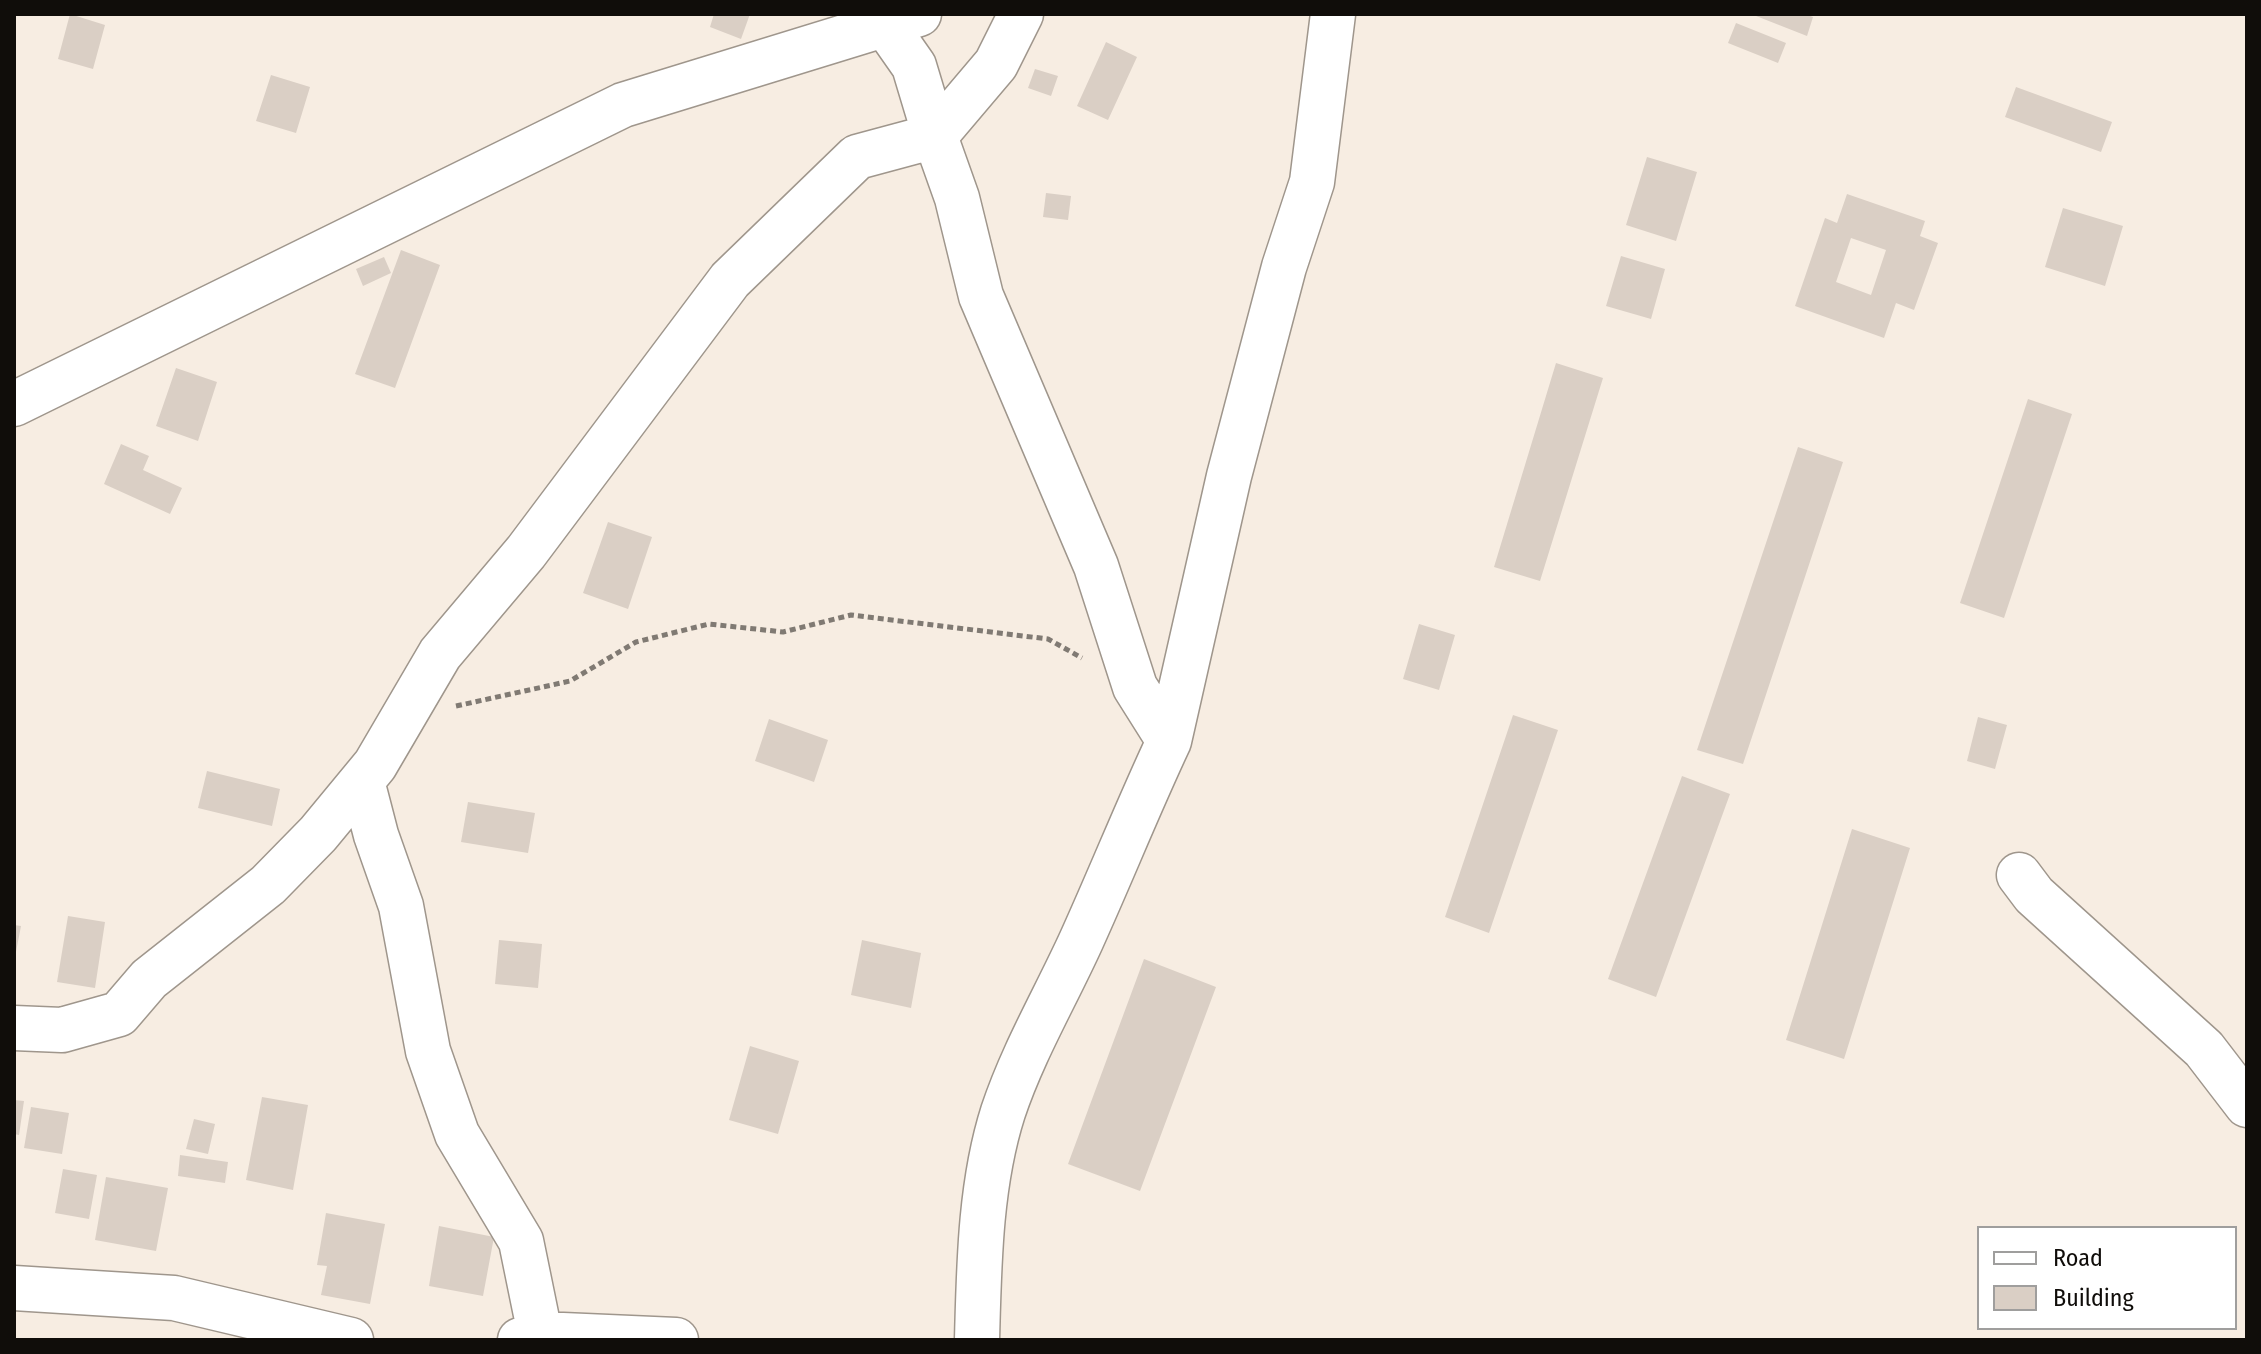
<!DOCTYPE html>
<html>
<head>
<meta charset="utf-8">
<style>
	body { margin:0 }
	#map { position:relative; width:2261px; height:1354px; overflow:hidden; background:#f7ede2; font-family:"Fira Sans Condensed",sans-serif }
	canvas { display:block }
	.frame { position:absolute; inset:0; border:16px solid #100d0a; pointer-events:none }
	.legend { position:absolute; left:1977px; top:1226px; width:260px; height:104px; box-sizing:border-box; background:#fff; border:2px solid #9f9e9d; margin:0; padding:10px 14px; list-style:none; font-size:24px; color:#100d0a }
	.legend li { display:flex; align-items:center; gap:16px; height:40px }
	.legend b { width:40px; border:2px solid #9f9e9d }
</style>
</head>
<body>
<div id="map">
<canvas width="2261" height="1354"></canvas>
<div class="frame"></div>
<ul class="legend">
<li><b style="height:10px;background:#fff"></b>Road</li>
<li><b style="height:22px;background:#dacfc5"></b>Building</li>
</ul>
</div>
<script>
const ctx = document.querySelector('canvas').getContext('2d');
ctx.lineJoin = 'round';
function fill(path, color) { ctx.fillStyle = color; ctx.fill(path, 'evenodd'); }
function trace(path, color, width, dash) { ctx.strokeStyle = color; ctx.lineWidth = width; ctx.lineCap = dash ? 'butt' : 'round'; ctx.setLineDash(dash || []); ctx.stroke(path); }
const building = new Path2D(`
	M70,14l35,11 -12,44 -35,-10z
	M714,14h36l-9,25 -31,-12z
	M1751,14h54l8,3 -6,19z
	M1736,23l50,20 -8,20 -50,-20z
	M1106,42l31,15 -29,63 -31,-14z
	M1035,69l23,7 -7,20 -23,-8z
	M271,75l39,12 -14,46 -40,-12z
	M2016,87l96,35 -11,30 -96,-35z
	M1647,157l50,15 -21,69 -50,-16z
	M1046,193l25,3 -3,24 -25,-3z
	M1847,194l78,27 -5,15 18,7 -24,67 -18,-7 -12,35 -89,-32 30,-88 12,5zM1851,238l35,12 -15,45 -35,-13z
	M2063,208l60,18 -18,60 -60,-19z
	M401,250l39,15 -45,123 -40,-14z
	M1621,256l44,13 -14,50 -45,-13z
	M384,257l7,16 -28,13 -7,-17z
	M1556,363l47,15 -63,203 -46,-14z
	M176,368l41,14 -19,59 -42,-15z
	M2028,399l44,15 -68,204 -44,-15z
	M121,444l28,12 -6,14 39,18 -12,26 -66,-30z
	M1798,447l45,15 -100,302 -46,-14z
	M608,522l44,15 -24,72 -45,-16z
	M1419,624l36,11 -16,55 -36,-11z
	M1513,715l45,15 -69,203 -44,-16z
	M1978,717l29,8 -12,44 -28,-8z
	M769,719l59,21 -14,42 -59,-21z
	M207,771l73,18 -8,37 -74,-18z
	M1682,776l48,18 -74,203 -48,-18z
	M468,802l67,11 -7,40 -67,-11z
	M1852,829l58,19 -66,211 -58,-19z
	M68,916l37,6 -10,66 -38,-6z
	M14,925l7,1 -6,31 -1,-1z
	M499,940l43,4 -4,44 -43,-4z
	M862,940l59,13 -10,55 -60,-13z
	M1144,959l72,28 -76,204 -72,-27z
	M750,1046l49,15 -21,73 -49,-14z
	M262,1097l46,8 -15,85 -47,-10z
	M14,1100l10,1 -5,34 -5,-1z
	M31,1107l38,6 -7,41 -38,-6z
	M194,1119l21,5 -7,30 -22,-5z
	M180,1155l48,7 -3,21 -47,-7z
	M63,1169l34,6 -8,44 -34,-6z
	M106,1177l62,11 -12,63 -61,-11z
	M326,1213l59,11 -15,80 -49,-9 6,-29 -10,-1z
	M439,1226l55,11 -11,59 -54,-10z`);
const path = new Path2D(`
	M456,706l114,-25 66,-39 73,-18 74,8 68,-17 197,24 34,19`);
const minor = new Path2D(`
	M1021,14l-25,50 -61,72 22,62 24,98 115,270 39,121 34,54 60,-265 55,-209 28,-85 21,-168
	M14,404l609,-299 296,-91
	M362,781l14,54 25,71 27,145 29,83 64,107 19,93
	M2019,875l15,20 170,154 43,56
	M14,1028l48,2 57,-16 30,-35 119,-94 50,-51 57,-69 65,-111 86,-102 204,-272 127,-123 78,-21 -21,-70 -28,-40
	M14,1288l160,10 177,42
	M520,1340l20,-6 136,6
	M977,1340c2,-75 3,-156 26,-228 20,-60 52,-114 78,-171 30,-66 57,-134 88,-200`);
fill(building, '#dacfc5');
trace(minor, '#9f968c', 47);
trace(path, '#807a73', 5, [6, 4]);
trace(minor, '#fff', 44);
</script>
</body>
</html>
